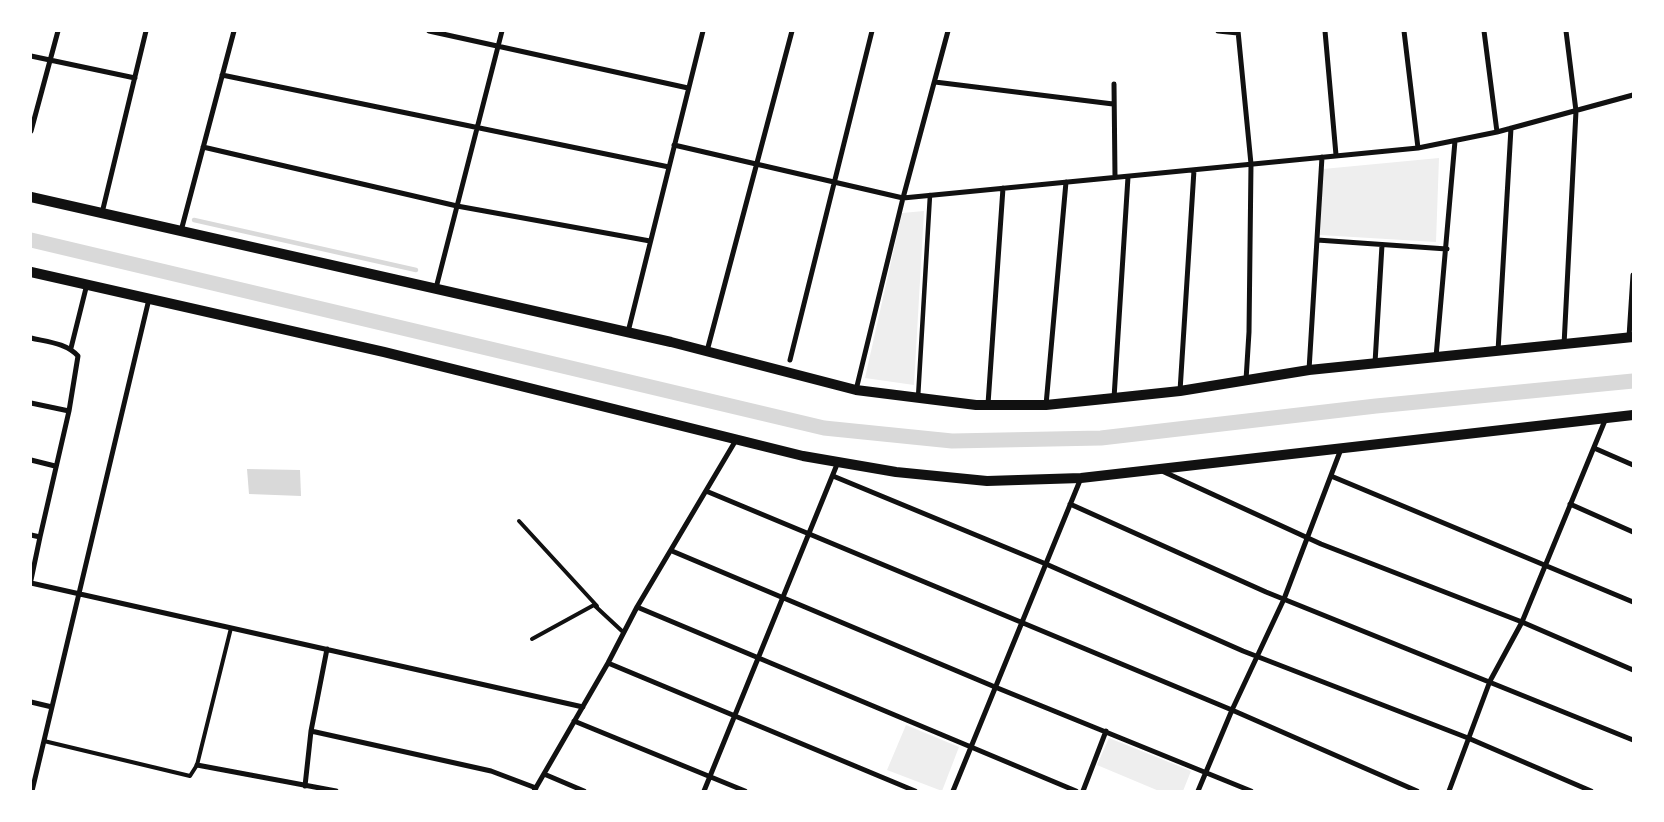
<!DOCTYPE html>
<html>
<head>
<meta charset="utf-8">
<style>
	body { margin:0 }
	#map { position:relative; width:1664px; height:822px; overflow:hidden; background:#fff; font-family:Signika,sans-serif }
	canvas { display:block }
	.frame { position:absolute; inset:0; border:32px solid #fff; pointer-events:none }
</style>
</head>
<body>
<div id="map">
<canvas width="1664" height="822"></canvas>
<div class="frame"></div>
</div>
<script>
const ctx = document.querySelector('canvas').getContext('2d');
ctx.lineJoin = 'round';
function fill(path, color) { ctx.fillStyle = color; ctx.fill(path, 'evenodd'); }
function trace(path, color, width, dash) { ctx.strokeStyle = color; ctx.lineWidth = width; ctx.lineCap = dash ? 'butt' : 'round'; ctx.setLineDash(dash || []); ctx.stroke(path); }
const green = new Path2D(`
	M1439,158l-3,84 -116,-7 3,-66z
	M924,211l-10,174 -49,-7 37,-165z
	M906,725l53,22 -17,44 -55,-21z
	M1109,738l82,33 -8,20h-24l-62,-26z`);
const water = new Path2D(`
	M247,469l53,1 1,26 -52,-2z`);
const stream = new Path2D(`
	M194,220l222,50`);
const canal = new Path2D(`
	M31,240l793,188 128,13 149,-3 275,-32 257,-25`);
const service = new Path2D(`
	M519,521l78,85
	M532,639l62,-34 29,27
	M44,741l146,35 7,-11 34,-137`);
const pedestrian = new Path2D(`
	M918,398l12,-203`);
const minor = new Path2D(`
	M429,31l259,57
	M1218,31l20,2
	M1238,31l13,133 -2,168 -3,48
	M1325,31l11,124
	M1404,31l14,117
	M1484,31l13,101
	M31,56l104,22
	M222,75l447,92
	M935,82l178,22
	M1114,84l1,93
	M31,131l27,-100
	M674,145l229,53 515,-50 79,-16 136,-37
	M203,147l254,59 193,35
	M102,213l44,-182
	M181,231l53,-200
	M1317,240l130,9
	M436,288l66,-257
	M628,332l75,-301
	M1629,337l4,-62
	M31,338c17,4 35,5 47,18l-9,55 -29,126 -9,-2
	M1564,345l12,-234 -10,-80
	M71,348l16,-64
	M707,351l85,-320
	M1498,351l13,-223
	M1436,357l19,-216
	M790,360l82,-329
	M1375,363l7,-118
	M1309,370l13,-213
	M856,390l47,-192 45,-167
	M1180,391l14,-221
	M1114,398l14,-221
	M31,403l38,8
	M988,404l15,-216
	M1046,405l20,-223
	M1594,448l39,17
	M31,460l24,6
	M1162,471l159,73 201,78 111,48
	M833,476l213,88 197,87 225,87 123,53
	M1331,476l302,126
	M706,491l526,219 185,81
	M1070,504l196,88 367,148
	M1570,504l63,28
	M672,551l323,136 256,104
	M31,580l9,-43
	M31,583l552,124
	M637,607l439,184
	M608,663l307,128
	M31,702l21,5
	M574,721l171,70
	M311,731l180,40 45,17
	M197,765l139,26
	M544,774l40,17
	M305,786l6,-55 16,-82
	M32,791l117,-492
	M534,791l74,-128 29,-56 99,-167
	M704,791l134,-329
	M953,791l128,-313
	M1083,791l23,-60
	M1198,791l34,-81 52,-111 57,-150
	M1449,791l41,-110 32,-59 84,-204`);
const secondary = new Path2D(`
	M31,197l640,145 185,48 120,15h70l68,-7 66,-7 129,-21 324,-33
	M31,272l353,80 419,104 93,16 91,9 94,-3 552,-63`);
fill(green, '#eee');
fill(water, '#d9d9d9');
trace(stream, '#d9d9d9', 4.5);
trace(canal, '#d9d9d9', 15);
trace(service, '#111', 4);
trace(pedestrian, '#111', 4.5);
trace(minor, '#111', 5);
trace(secondary, '#111', 10);
</script>
</body>
</html>
